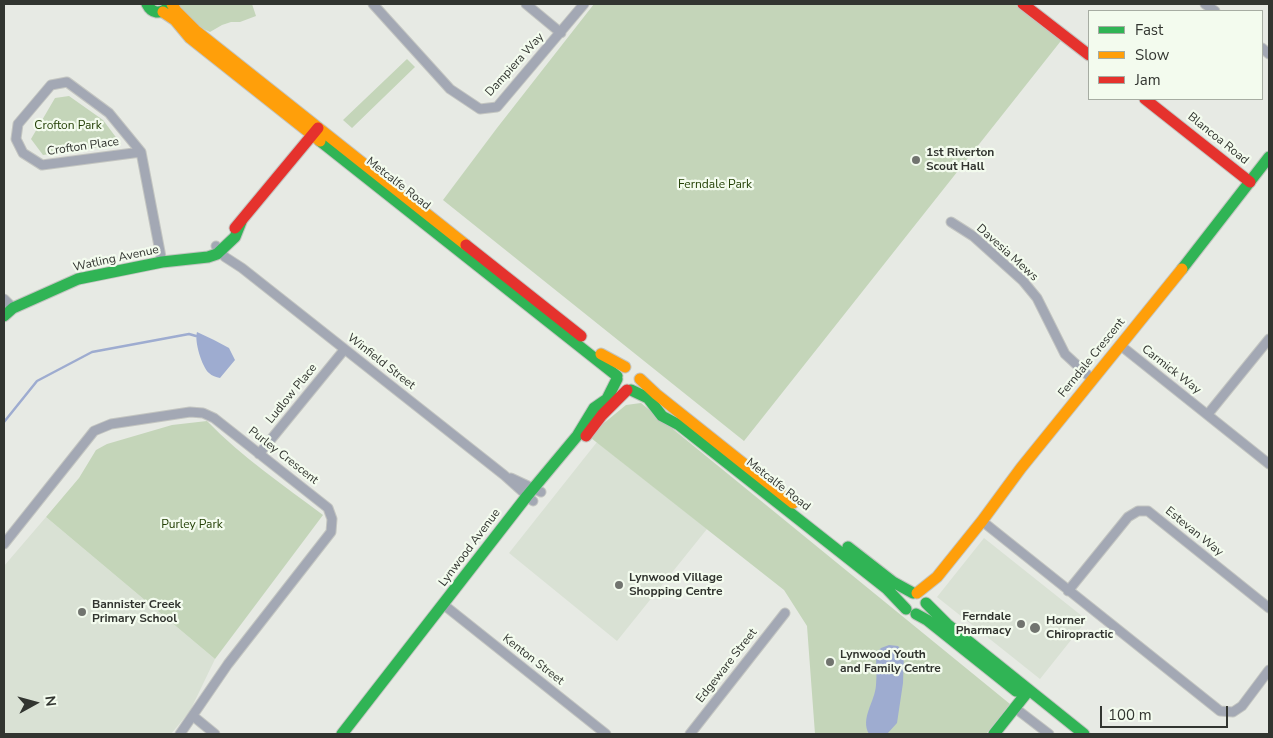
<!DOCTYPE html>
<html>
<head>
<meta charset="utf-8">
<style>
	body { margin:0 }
	#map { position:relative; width:1273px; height:738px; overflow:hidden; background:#e7eae4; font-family:"Nunito Sans",sans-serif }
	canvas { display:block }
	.frame { position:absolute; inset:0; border:5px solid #323530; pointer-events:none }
	.legend { position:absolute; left:1088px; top:10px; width:175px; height:90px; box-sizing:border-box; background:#f3fbee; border:1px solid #a6aca2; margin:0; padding:6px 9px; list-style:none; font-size:15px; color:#323530 }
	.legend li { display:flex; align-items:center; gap:10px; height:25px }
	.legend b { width:25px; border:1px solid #a6aca2 }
	.north { position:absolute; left:10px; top:678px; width:50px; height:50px; -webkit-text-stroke:4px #f3fbee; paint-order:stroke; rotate:83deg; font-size:14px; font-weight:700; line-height:20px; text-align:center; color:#323530 }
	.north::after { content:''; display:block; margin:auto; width:18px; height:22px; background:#323530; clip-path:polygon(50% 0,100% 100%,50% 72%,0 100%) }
	.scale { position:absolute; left:1100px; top:706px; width:128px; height:22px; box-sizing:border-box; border:2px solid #323530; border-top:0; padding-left:6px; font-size:15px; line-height:18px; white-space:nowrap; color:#323530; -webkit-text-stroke:4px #f3fbee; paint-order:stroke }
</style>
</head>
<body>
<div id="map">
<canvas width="1273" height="738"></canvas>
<div class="frame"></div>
<ul class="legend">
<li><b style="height:6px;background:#30b455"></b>Fast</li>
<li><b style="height:6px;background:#ff9f0a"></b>Slow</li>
<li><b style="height:6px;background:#e5322d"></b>Jam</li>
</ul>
<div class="north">N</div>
<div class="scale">100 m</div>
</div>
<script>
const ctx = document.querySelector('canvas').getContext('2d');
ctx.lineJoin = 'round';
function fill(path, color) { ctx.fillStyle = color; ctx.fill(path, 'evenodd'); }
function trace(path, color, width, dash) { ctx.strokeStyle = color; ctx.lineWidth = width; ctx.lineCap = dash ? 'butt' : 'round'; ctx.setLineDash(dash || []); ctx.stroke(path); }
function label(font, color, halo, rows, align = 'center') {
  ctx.font = font + ' "Nunito Sans",sans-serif'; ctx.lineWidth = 4.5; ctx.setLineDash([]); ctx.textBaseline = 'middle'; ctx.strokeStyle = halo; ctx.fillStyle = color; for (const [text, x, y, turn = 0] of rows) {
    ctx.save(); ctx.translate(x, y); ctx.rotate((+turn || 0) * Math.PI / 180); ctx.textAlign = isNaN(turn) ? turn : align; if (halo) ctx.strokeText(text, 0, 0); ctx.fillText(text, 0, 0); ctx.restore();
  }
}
const built = new Path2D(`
	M597,442l110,87 -90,112 -108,-88z
	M46,517l169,142 -25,52 -19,23h-167v-168z
	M984,538l103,82 -47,59 -103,-82z`);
const green = new Path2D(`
	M178,4h74l4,12 -16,6h-9l-9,3 -12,7c-13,-5 -24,-18 -32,-28z
	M594,4h425l45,33 -320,404 -301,-241 54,-72z
	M407,59l8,8 -63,61 -9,-8z
	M69,96l34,24 18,24 -78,11 -12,-16 24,-41z
	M641,403l369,301 -24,30h-171l-8,-108 -23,-36 -193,-152 13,-15 22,-18z
	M207,421c35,36 76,64 116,94l-108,144 -169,-142 33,-39 17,-28 11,-6 65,-19z`);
const water = new Path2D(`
	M197,332l17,8 15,8 6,12 -15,18c-4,-1 -8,-2 -11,-5 -7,-6 -15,-32 -12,-41z
	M889,645l9,1 6,7 -1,30 -6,40 -10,11h-18c-9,-16 6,-32 7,-49 1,-10 0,-21 0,-32l5,-5z`);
const stream = new Path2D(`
	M4,422l33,-41 55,-29 97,-18 7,2`);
const street = new Path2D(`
	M373,4l77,85 30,20 17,-2 87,-103
	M526,4l35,29
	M1205,4l10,7
	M1262,48l7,6
	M141,152l-99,13 -19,-12 -7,-14 2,-15 33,-39 16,-3 42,31 32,39 21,110
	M951,222l22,14 50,45 14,17 28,56 27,25
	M216,246l9,11 17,11 262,207 29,26
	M4,299l9,9
	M1120,345l149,119
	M1208,414l61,-75
	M259,454l85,-104
	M511,478l30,14
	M982,521l238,190 13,1 9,-6 27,-36
	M4,544l90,-113 17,-7 79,-12 13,1 11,5 114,90 4,11 -1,13 -103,132 -48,70
	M1068,591l60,-74 10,-6h10l121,97
	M444,605l162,129
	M1015,708l34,26
	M193,716l22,18
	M690,734l95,-121`);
const fast = new Path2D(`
	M147,4c5,10 13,10 21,4
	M320,141l297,235
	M1182,269l87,-112
	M4,316l9,-8 65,-29 84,-17 46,-5 9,-3 18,-17 6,-15
	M631,390l17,8 14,18 17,9 208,164 19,20
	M848,547l45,35 20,11
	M926,603l21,21 137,110
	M916,614l11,6 89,71
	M342,734l185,-238 50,-60 17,-28 13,-9 10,-20
	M994,734l35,-44`);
const slow = new Path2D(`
	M172,4l4,7 19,19 271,215
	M163,12l12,8 15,18 130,103
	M601,354l24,13
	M640,379l16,15 137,109
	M917,593l20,-16 45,-56 39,-53 161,-199`);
const jam = new Path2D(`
	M1023,4l66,51
	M1145,99l105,83
	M235,228l83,-100
	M466,245l115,91
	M586,436l16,-21 25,-25`);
const markers = [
	[916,160,5,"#71746f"],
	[619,585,5,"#71746f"],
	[82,612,5,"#71746f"],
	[1021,624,5,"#71746f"],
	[1035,628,6,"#71746f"],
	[830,662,5,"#71746f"]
];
const streetNames = [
	["Dampiera Way",515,65,-48],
	["Blancoa Road",1218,139,39],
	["Crofton Place",83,147,-8],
	["Metcalfe Road",398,184,38],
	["Davesia Mews",1007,253,42],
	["Watling Avenue",116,259,-12],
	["Ferndale Crescent",1092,358,-51],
	["Winfield Street",381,362,38],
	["Carmick Way",1171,370,38],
	["Ludlow Place",292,394,-51],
	["Purley Crescent",283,456,38],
	["Metcalfe Road",778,485,38],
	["Estevan Way",1194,532,39],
	["Lynwood Avenue",470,548,-53],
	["Kenton Street",533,660,38],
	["Edgeware Street",727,666,-52]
];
const parkNames = [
	["Crofton Park",68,126],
	["Ferndale Park",715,185],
	["Purley Park",192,525]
];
const poiNames = [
	["1st Riverton",926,153],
	["Scout Hall",926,167],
	["Lynwood Village",629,578],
	["Shopping Centre",629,592],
	["Bannister Creek",92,605],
	["Primary School",92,619],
	["Ferndale",1011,617,"right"],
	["Pharmacy",1011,631,"right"],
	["Horner",1046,621],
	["Chiropractic",1046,635],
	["Lynwood Youth",840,655],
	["and Family Centre",840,669]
];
fill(built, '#d9e1d4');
fill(green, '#c4d5b9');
fill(water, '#9eacd0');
trace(stream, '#9eacd0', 2.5);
trace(street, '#c3c5c1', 11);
trace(fast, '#c3c5c1', 13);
trace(slow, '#c3c5c1', 13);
trace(jam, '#c3c5c1', 13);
trace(street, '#a3a8b4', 9);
trace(fast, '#30b455', 11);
trace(slow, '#ff9f0a', 11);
trace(jam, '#e5322d', 11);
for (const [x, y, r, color] of markers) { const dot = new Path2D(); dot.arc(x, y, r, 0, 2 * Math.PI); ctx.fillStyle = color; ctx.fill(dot); trace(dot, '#f3fbee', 2); }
label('12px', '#323530', '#f3fbee', streetNames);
label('12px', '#234005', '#f3fbee', parkNames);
label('bold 12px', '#323530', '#f3fbee', poiNames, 'left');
</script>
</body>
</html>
